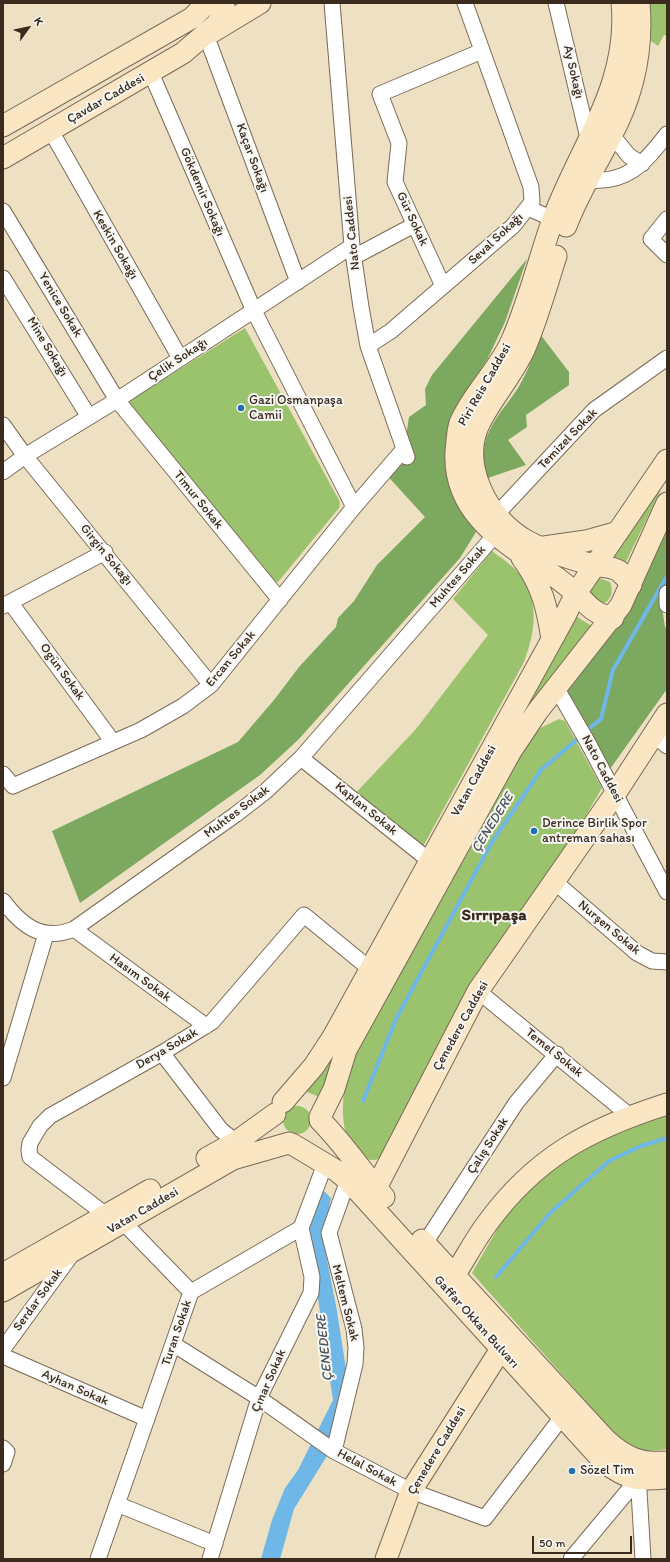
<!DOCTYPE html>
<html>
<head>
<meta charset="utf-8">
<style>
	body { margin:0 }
	#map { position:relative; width:670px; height:1562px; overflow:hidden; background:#eee0c2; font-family:Itim,sans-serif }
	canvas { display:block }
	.frame { position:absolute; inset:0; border:4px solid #3b2a1e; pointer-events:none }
	.north { position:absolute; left:8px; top:8px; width:40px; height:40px; -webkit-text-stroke:3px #f6f6f2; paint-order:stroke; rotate:57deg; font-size:11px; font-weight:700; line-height:16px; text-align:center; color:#3b2a1e }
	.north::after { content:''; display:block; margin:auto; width:14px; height:18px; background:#3b2a1e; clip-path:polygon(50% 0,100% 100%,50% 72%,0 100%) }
	.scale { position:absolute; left:532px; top:1536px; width:100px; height:18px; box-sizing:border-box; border:2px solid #3b2a1e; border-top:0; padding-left:5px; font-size:12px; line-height:14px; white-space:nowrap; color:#3b2a1e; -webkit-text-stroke:3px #f6f6f2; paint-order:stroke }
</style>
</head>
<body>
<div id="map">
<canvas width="670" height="1562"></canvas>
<div class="frame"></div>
<div class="north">K</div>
<div class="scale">50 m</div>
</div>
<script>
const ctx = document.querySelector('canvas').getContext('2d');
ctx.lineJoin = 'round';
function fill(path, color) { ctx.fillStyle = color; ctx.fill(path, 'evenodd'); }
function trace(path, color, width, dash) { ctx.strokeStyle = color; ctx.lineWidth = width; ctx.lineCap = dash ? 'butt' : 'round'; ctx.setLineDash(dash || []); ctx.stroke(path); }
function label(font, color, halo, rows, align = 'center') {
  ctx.font = font + ' Itim,sans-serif'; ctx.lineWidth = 4; ctx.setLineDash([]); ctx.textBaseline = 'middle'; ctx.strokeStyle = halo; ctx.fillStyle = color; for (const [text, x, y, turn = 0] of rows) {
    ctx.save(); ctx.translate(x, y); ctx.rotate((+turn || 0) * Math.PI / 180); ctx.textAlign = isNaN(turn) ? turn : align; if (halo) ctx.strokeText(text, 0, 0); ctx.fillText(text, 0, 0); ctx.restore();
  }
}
const green = new Path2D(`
	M647,3h20v33l-3,-1 -6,11 -7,-5z
	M245,328l95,174 -1,6 -61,74 -4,-1 -145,-177 2,-4z
	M667,477l-43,89 -18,-11z
	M492,551c9,7 22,15 29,25 19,28 14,56 3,86l-104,190 -69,-54 65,-69 72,-94 -35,-36z
	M599,578l11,4c3,8 3,15 -5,21l-10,1 -9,-17z
	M572,614l20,12 -67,85 -24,37z
	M559,719l6,2 37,67 -218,370c-3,0 -8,2 -12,2 -33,-2 -32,-59 -25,-81 4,-14 9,-27 14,-41l162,-293 13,-15z
	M340,1029l-16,74 -7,-7 -15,-6z
	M283 1120a14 14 0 1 1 28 0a14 14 0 1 1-28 0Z
	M667,1112v337c-26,4 -37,1 -55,-18l-140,-158 31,-54 19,-22 29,-27 31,-25z`);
const forest = new Path2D(`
	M527,259l-22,63 -18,38 -12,19 -26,99 14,37 13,17 -16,26 -161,181 -39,36 -180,128 -28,-72 186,-89 36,-42 25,-33 37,-40 2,-9 16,-17 23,-36 48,-48 -42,-46 21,-22 5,-32 17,-12 -1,-16 7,-14z
	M540,334l29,38v13l-43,30 1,12 -19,13 18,25 -38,13c-14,-40 9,-59 30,-90 10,-17 17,-35 22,-54z
	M667,523v67l-6,10 4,27 2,3v59l-57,80 -44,-78z`);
const water = new Path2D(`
	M319,1190l6,2 6,6 -8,41 14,72 10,65 -17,75 -36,58 -14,50h-19l11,-39 13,-32 13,-18 35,-70 -18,-122 -12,-49z`);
const stream = new Path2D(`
	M586,731l15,-12 12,-49 54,-94
	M363,1101l33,-82 96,-177 49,-72 40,-34
	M496,1277l55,-65 58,-51 32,-15 26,-8`);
const street = new Path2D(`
	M332,3l20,243 9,61 7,39 39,111
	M556,3l33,139
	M206,35l92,247
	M151,73l103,238 100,196
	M51,131l129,227
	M612,135l17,21 13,8
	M587,180c40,4 57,-16 80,-46
	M528,208l25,11
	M3,211l114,189 163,200
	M667,219l-16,20 16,16
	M354,257l60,-32
	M3,278l86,139
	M443,286l-48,-104 4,-39 -19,-49 102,-43
	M368,346l23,-15 122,-105 19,-24 -1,-15 -66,-184
	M3,425l22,31 186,229
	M3,472l22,-16 92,-56 235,-154
	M496,515l98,-105 73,-52
	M667,593v12
	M10,602l103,140
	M3,606l102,-54
	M557,689l30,52 80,151
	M653,734l14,12
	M301,758l129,103
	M3,774l10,12 128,-56 42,-24 28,-21 143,-178 50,-58
	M555,882l82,71 15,8 15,1
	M3,901c19,25 39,41 71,28l161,-114 31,-24 35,-33 194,-223
	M74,929l132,97
	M478,991l152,125
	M162,1053l59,77 15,12
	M3,1078l43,-144
	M106,1215l-76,-58 -1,-7 1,-7 10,-17 10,-10 112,-63 50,-31 92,-107 66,54
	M123,1222l68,70
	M425,1243l91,-140 41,-49
	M173,1344l86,54 75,53 77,40 74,27 77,-101
	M3,1349l69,-95
	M3,1356l144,63
	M3,1448l4,4 -4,12
	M334,1451l21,-87 1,-16 -2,-19 -25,-96 19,-53
	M638,1474l5,85
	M117,1504l98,40
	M98,1559l93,-267 110,-64 24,-64
	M210,1559l49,-161 52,-105 1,-16 -11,-49
	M571,1559l66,-79`);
const secondary = new Path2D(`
	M212,32l48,-29
	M3,126l189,-108 15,-15
	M3,158l180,-105 34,-29 5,-9 2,-12
	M566,226c12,-32 30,-60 45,-90 22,-41 32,-87 28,-133
	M556,256c-10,31 -19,64 -32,94 -12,25 -30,46 -43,70 -23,43 6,99 46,121 20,11 44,18 66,24 8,2 18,1 26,6 5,4 9,9 12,14
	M544,547l42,-6 32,-9
	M522,558c20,27 25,49 30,81
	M613,618c-21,-5 -24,-12 -38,-26 -11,-9 -23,-18 -35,-26 -42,-27 -87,-57 -84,-114 1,-9 1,-20 4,-29 13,-30 39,-53 52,-83 17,-39 27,-81 41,-121 27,-73 77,-134 69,-216
	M283,1102l31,-36 19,-29 232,-421 11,-23 91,-133
	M320,1117l14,-28 12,-39 165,-299 26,-39 84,-107 46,-102
	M320,1120c24,24 42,52 64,77
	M292,1144l45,27 11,9 256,282c25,19 33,18 63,16
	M207,1158l29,-16 39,-28
	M367,1199l9,-11 102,-197 137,-197 52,-80
	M422,1240l184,200c20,18 34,24 61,22
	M3,1274l147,-84
	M447,1286c14,-19 25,-42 39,-61 49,-68 103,-96 181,-121
	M3,1291l230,-132 56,-16
	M386,1559l25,-68 97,-153`);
const markers = [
	[241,408,4,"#1f6fb2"],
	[534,831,4,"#1f6fb2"],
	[572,1471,4,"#1f6fb2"]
];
const streetNames = [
	["Ay Sokağı",573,72,77],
	["Çavdar Caddesi",106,99,-30],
	["Kaçar Sokağı",252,158,70],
	["Gökdemir Sokağı",202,192,67],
	["Gür Sokak",412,219,65],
	["Nato Caddesi",352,233,-96],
	["Seval Sokağı",496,239,-43],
	["Keskin Sokağı",115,245,60],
	["Yenice Sokak",60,305,59],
	["Mine Sokağı",47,347,59],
	["Çelik Sokağı",178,360,-33],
	["Piri Reis Caddesi",485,385,-60],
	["Temizel Sokak",568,439,-46],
	["Timur Sokak",198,500,51],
	["Girgin Sokağı",106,555,51],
	["Muhtes Sokak",458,577,-49],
	["Ercan Sokak",231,659,-50],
	["Ogün Sokak",62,672,54],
	["Nato Caddesi",602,769,62],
	["Vatan Caddesi",474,781,-61],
	["Kaplan Sokak",366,809,39],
	["Muhtes Sokak",237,812,-37],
	["Nurşen Sokak",609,928,40],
	["Hasım Sokak",140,978,36],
	["Çenedere Caddesi",461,1026,-61],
	["Derya Sokak",167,1049,-30],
	["Temel Sokak",554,1053,39],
	["Çalış Sokak",488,1146,-57],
	["Vatan Caddesi",143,1211,-30],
	["Serdar Sokak",38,1300,-54],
	["Meltem Sokak",345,1303,76],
	["Gaffar Okkan Bulvarı",476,1322,48],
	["Turan Sokak",177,1333,-71],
	["Çınar Sokak",269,1381,-66],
	["Ayhan Sokak",75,1388,24],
	["Çenedere Caddesi",437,1451,-59],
	["Helal Sokak",367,1468,28]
];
const poiNames = [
	["Gazi Osmanpaşa",249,401],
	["Camii",249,416],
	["Derince Birlik Spor",542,824],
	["antreman sahası",542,839],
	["Sözel Tim",580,1471]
];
const waterNames = [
	["ÇENEDERE",493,823,-58],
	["ÇENEDERE",325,1348,-96]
];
const districtNames = [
	["Sırrıpaşa",494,916]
];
fill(green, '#9bc26d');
fill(forest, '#7ca860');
fill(water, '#6fb7e7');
trace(stream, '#6fb7e7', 4);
trace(street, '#7a6a57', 17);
trace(secondary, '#7a6a57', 23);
trace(street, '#fff', 15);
trace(secondary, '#fbe6c4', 21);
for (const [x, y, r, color] of markers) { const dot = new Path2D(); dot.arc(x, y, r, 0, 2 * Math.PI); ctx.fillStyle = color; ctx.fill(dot); trace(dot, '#f6f6f2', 1.5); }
label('13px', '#3b2a1e', '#f6f6f2', streetNames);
label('13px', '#3b2a1e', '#f6f6f2', poiNames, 'left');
label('italic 14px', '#4b545a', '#f6f6f2', waterNames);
label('bold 17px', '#3b2a1e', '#f6f6f2', districtNames);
</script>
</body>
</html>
